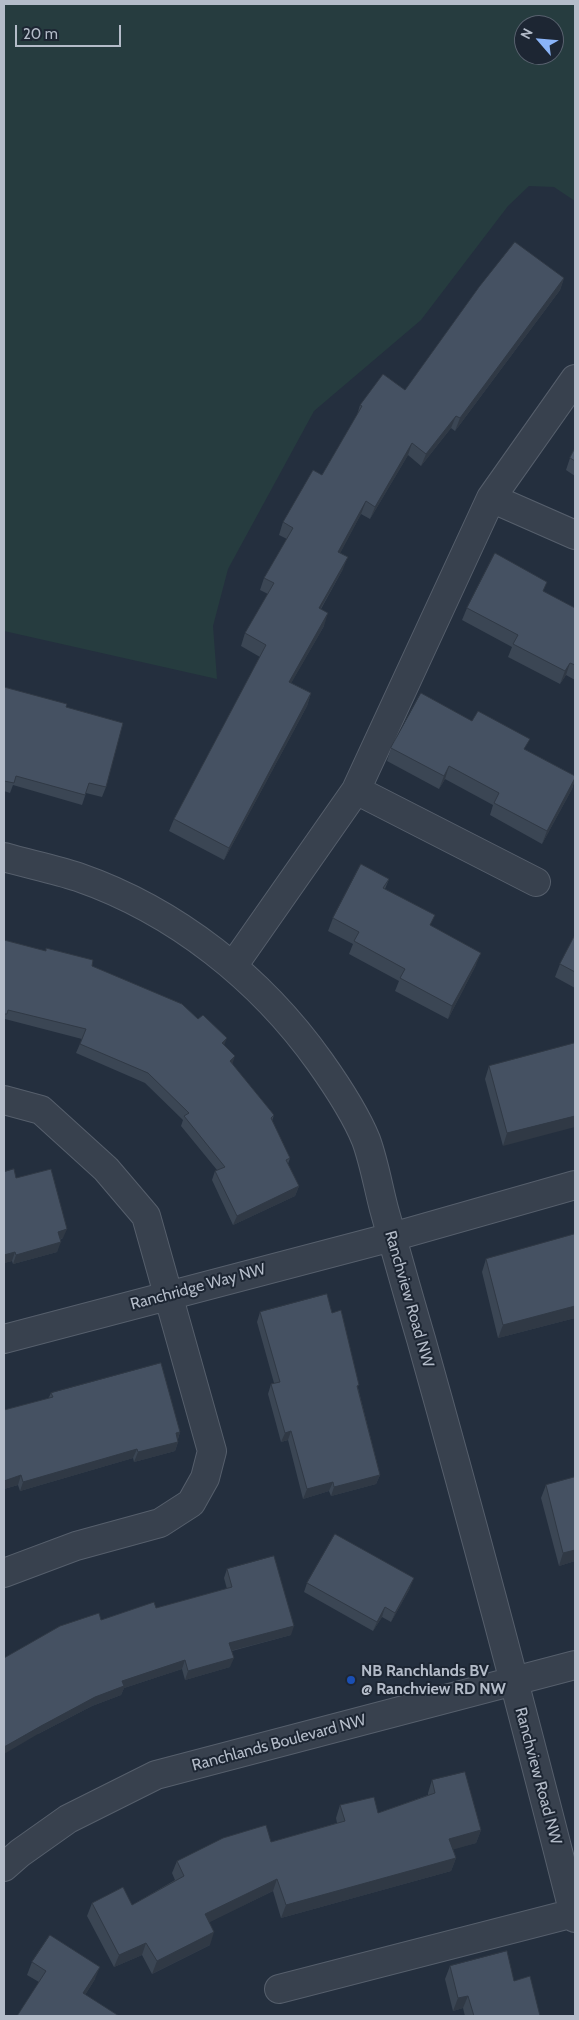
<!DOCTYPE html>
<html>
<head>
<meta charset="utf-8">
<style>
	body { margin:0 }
	#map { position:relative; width:579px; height:2020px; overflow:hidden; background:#242f3e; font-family:Cabin,sans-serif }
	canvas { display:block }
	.frame { position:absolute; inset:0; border:5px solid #b4bcc9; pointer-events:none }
	.north { position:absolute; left:514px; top:15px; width:50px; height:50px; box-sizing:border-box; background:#1d2633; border:1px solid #59626f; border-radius:50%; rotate:297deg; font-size:14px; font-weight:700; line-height:20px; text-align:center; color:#b4bcc9 }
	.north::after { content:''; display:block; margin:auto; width:18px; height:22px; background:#8ab4f8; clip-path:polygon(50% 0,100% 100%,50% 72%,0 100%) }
	.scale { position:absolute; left:15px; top:25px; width:106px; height:22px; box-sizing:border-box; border:2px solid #b4bcc9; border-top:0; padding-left:6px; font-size:15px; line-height:18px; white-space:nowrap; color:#b4bcc9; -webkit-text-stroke:4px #1d2633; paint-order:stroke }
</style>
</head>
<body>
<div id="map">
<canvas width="579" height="2020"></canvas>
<div class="frame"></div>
<div class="north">N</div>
<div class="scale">20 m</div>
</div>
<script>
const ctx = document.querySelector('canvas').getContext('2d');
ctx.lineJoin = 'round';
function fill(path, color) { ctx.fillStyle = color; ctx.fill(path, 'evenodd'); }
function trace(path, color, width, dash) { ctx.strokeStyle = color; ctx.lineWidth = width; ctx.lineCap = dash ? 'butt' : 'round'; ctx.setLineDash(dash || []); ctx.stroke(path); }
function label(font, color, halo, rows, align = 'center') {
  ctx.font = font + ' Cabin,sans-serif'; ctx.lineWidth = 4; ctx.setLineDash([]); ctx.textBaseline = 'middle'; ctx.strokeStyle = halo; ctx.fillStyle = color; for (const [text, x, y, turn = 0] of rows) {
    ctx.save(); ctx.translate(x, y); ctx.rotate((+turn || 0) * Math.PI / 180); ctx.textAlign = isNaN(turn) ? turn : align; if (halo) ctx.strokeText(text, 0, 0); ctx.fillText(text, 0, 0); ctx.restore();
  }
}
const green = new Path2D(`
	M4,4h571v197l-21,-14 -25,-1 -21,20 -87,114 -107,91 -86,158 -15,57 4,53 -213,-48zM524,25h30v30h-30z`);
const minor = new Path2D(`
	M491,498l84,37
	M356,790l180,92
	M4,857c24,7 50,12 74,20 98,34 183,102 242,185 17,24 35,51 46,78 8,22 12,46 18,69 12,43 24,86 37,130 54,192 105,385 154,579
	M233,966l123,-176 135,-292 84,-119
	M4,1100l37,10 65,59 40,47 66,235 -7,27 -14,25 -31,20 -84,23 -72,27
	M4,1339l388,-102 183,-52
	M4,1867l16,-14 48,-34 88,-44 419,-110
	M279,1989l295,-76`);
const wall = new Path2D(`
	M564,278l-4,12 -105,141 -4,-3 -30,38 -13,-11 -38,64 -9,-5 -21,39 3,16 -22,40 3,17 -33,57 20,10 -4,13 -83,154 -55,-29 5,-12 86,-162 -19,-11 4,-13 23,-39 -8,-4 4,-12 23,-39 -8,-4 4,-13 39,-47 35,-60 3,-10 45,-15z
	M575,448v28l-9,-6 4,-12z
	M544,592l31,16v72l-9,-5 -6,9 -52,-27 4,-10 -50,-27 5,-12z
	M4,687l62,20 40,80 -4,10 -16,-4 -4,12 -69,-20 -3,8 -6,-2z
	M391,748l135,2 49,26v3l-3,10 -30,55 -52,-29 3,-10 -48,-26 -6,10 -52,-28z
	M389,879l-4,10 46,37 45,39 -28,54 -53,-28 4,-10 -50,-27 4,-10 -25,-13 5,-13z
	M575,935v53l-20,-11 5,-13z
	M4,940l88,26 132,79 8,19 42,51 -2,6 18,37 -2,6 11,22 -4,10 -62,29 -21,-45 3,-9 2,-1 -36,-44 2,-6 -38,-37 -69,-30 6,-14 -77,-20 -1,3z
	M575,1043l-72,103 -18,-67 4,-13z
	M4,1172l12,6 47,60 -3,2 -3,12 -44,12 -1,-3 -8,2z
	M575,1234v84l-77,20 -16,-66 4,-13z
	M260,1312l72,1 26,75 22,87 -4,9 -45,12 -2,-5 -26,8 -15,-59 -7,2 -13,-48 3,-10 3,-1 -17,-61z
	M51,1393l129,39 -2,7v3l-3,9 -41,11 -1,-4 -113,33 -2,-6 -14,4z
	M575,1477v84l-16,5 -18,-68 5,-13z
	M227,1569l64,66 -59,16 -2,16 -45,13 -3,-11 -58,19 -3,7 -29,11 -54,28 63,-114 55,-12 71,-19 -3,-11z
	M307,1583l103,5 -19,34 -9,-5 -9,14 -69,-39z
	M432,1780l49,50 -5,13 -23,6 3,9 -5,13 -170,47 -8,-27 -64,31 1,23 -58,29 -10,-19 -28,12 -27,-51 5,-13 40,2 43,-25 -3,-7 5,-12 94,-19 66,-19 -1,-5 4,-13 38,8 50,-18v-2z
	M32,1962l63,17 -10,16 -46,-13 -12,-7z
	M450,1966l64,15 26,35h-75l-2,-8 -10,3 -8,-32z`);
const shadedWall = new Path2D(`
	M564,278l-4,12 -105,141 5,-13z
	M456,416l-5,12 -30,38 5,-12z
	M412,443l-4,12 -38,64 5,-12z
	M366,501l-5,13 -27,51 4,-13z
	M348,557l-5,12 -29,51 5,-12z
	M328,613l-4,13 -39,68 4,-12z
	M570,663l-4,12 -6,9 5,-13z
	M311,693l-4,13 -83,154 5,-12z
	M449,766l-4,13 -6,10 5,-13z
	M575,778l-3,11 -30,55 5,-13z
	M481,953l-5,12 -28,54 4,-13z
	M227,1038l-4,10 -1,-5z
	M235,1056l-3,9 -2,-4z
	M575,1116v11l-72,19 4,-13z
	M299,1186l-4,10 -62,29 4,-9z
	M67,1229l-4,9 -8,3 3,-9z
	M61,1242l-4,10 -44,12 3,-9z
	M15,1252l-3,9 -8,2v-8z
	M575,1306v12l-77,20 5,-13z
	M291,1431l-3,9 -7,2 4,-9z
	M180,1432l-3,9 -1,-8z
	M178,1442l-3,9 -41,11 4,-10z
	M137,1449l-4,9 -113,33 3,-9z
	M21,1475l-3,10 -14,4v-8z
	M380,1475l-4,9 -45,12 3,-9z
	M333,1482l-4,9 -26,8 4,-10z
	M575,1550v11l-16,5 4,-13z
	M414,1578l-4,10 -19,34 4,-9z
	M385,1607l-3,10 -9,14 4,-9z
	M294,1626l-3,9 -65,17 3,-9z
	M234,1658l-4,9 -45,13 3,-9z
	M185,1660l-3,9 -58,19 -3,7 -29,11 -54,28 -34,20v-7l37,-21 81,-45z
	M481,1830l-5,13 -31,9 4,-13z
	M456,1858l-5,13 -170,47 5,-13z
	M277,1879l-4,12 -73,36 5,-13z
	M214,1932l-4,13 -58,29 5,-13z
	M146,1943l-4,12 -28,12 5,-12z
	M100,1967l-5,12 -17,27 5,-13z
	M468,1996l-5,12 -10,3 5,-13z`);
const building = new Path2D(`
	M515,242l49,36 -104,140 -4,-2 -30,38 -14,-11 -37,64 -9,-6 -28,51 10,5 -29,51 9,5 -39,69 22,11 -82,155 -55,-29 92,-174 -21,-12 29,-50 -10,-5 29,-50 -10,-6 30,-52 9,5 40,-69 -2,-1 23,-31 22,16 74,-103z
	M575,448v13l-5,-3z
	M495,553l52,29 -4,9 32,17v57l-5,-2 -5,8 -52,-27 5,-9 -51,-27z
	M4,687l63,17 -1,3 57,16 -17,64 -17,-4 -4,12 -69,-19 -2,7 -10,-2z
	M421,693l51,28 6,-10 52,28 -6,10 51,27v2l-28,53 -53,-28 5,-10 -50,-27 -5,10 -53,-28z
	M361,864l28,15 -6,9 52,27 -5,10 51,28 -29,53 -52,-28 5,-9 -51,-28 5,-9 -26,-14z
	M575,935v37l-15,-8z
	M4,940l42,11v-3l47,12 -1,6 90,38 16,15 5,-4 24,23 -5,5 13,13 -5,5 44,54 -3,3 19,40 -4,2 13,26 -62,30 -22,-45 10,-4 -41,-51 5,-3 -41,-40 -68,-29 6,-15 -78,-19 -1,4h-3z
	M575,1043v73l-68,17 -18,-67z
	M14,1169l2,9 35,-9 16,60 -9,3 3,10 -45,13 -1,-3 -11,3v-83z
	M575,1234v72l-72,19 -17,-66z
	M327,1294l5,19 9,-3 18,75 -2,1 23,89 -46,12 -1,-5 -26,7 -16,-58 -6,2 -14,-49 9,-2 -20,-70z
	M161,1363l19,69 -4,1 2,9 -40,10 -1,-3 -114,33 -2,-7 -17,6v-71l49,-13 -2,-4z
	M575,1477v73l-12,3 -17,-68z
	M335,1534l79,44 -19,35 -10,-6 -8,15 -70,-39z
	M274,1556l20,70 -65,17 5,15 -46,13 -3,-11 -63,21 2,5 -29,11 -54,29 -37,21v-89l56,-32 39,-13 2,7 53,-18 2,6 76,-21 -5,-18z
	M465,1772l16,58 -32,9 7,19 -170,47 -9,-26 -72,35 9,18 -57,29 -11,-18 -27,12 -27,-52 31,-16 9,18 52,-29 -7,-15 46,-23 43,-13 5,17 74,-21 -5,-16 34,-8 4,16 57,-20 -3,-13z
	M50,1935l50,32 -17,26 36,23h-102l29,-45 -14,-9z
	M507,1951l7,30 16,-5 10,40h-66l-6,-20 -10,2 -8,-32z`);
const markers = [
	[351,1680,5,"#1a4fb4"]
];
const streetNames = [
	["Ranchridge Way NW",198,1287,-15],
	["Ranchview Road NW",409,1299,74],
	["Ranchlands Boulevard NW",279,1743,-15],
	["Ranchview Road NW",538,1776,75]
];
const poiNames = [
	["NB Ranchlands BV",361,1671],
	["@ Ranchview RD NW",361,1689]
];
fill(green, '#263c3f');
trace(minor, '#565f6c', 30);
trace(minor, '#38414e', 28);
fill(wall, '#3b4654');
fill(shadedWall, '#303945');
fill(building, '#455162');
trace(building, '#303945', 1);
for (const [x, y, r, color] of markers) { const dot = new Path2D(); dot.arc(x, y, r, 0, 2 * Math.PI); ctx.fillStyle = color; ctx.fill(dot); trace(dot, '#1d2633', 2); }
label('16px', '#b4bcc9', '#1d2633', streetNames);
label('bold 16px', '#b4bcc9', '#1d2633', poiNames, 'left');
</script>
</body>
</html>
